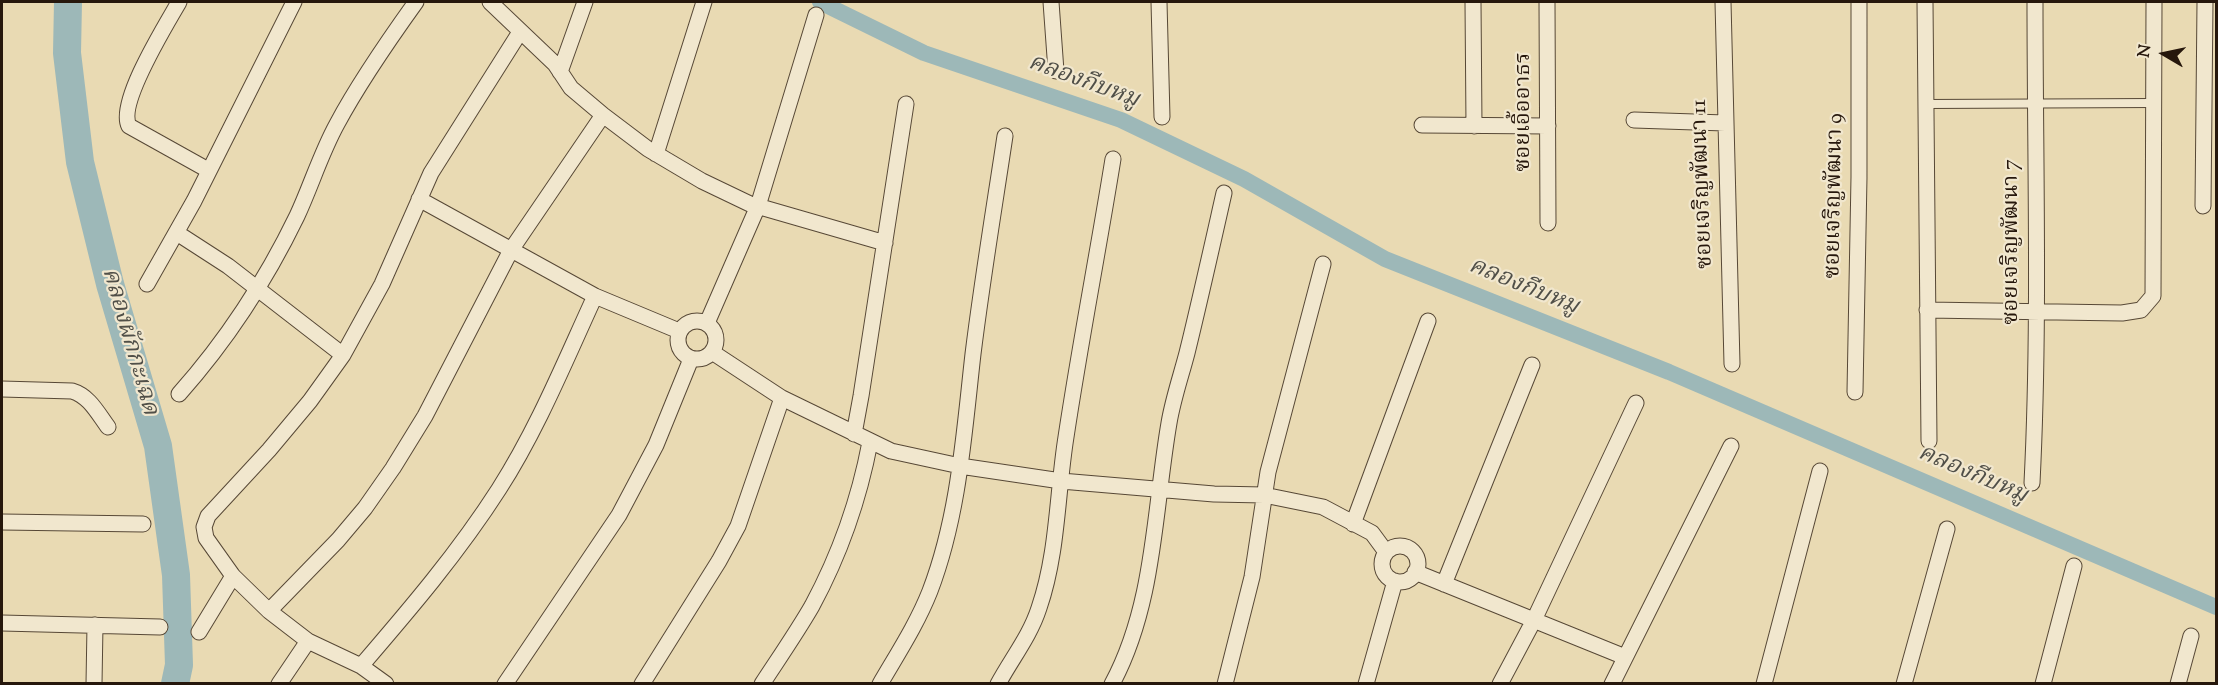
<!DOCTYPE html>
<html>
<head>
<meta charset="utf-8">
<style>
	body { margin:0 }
	#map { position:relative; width:2218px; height:685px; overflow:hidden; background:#e9dab3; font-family:"Sorts Mill Goudy",serif }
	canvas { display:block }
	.frame { position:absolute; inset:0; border:3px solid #26170c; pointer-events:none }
	.north { position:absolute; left:2134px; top:24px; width:60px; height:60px; -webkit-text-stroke:4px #f1e7ce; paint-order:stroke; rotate:279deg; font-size:16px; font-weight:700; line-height:24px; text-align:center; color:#26170c }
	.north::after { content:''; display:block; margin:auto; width:21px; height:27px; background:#26170c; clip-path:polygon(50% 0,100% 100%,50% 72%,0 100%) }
</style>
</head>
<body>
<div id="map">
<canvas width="2218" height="685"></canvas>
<div class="frame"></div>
<div class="north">N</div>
</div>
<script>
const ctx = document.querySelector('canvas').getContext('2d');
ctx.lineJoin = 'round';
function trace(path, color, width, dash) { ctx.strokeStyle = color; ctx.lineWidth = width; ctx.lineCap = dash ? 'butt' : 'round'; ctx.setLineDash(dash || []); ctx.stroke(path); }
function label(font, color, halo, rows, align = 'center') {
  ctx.font = font + ' "Sorts Mill Goudy","Noto Serif Thai",serif'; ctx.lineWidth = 4.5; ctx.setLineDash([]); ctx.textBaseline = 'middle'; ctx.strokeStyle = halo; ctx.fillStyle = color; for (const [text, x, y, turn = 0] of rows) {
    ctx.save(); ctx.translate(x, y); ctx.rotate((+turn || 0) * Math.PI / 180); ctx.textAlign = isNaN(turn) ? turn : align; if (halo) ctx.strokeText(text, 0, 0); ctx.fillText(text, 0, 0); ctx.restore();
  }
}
const canal = new Path2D(`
	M820,2l104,51 197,67 123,59 141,80 284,113 547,235`);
const river = new Path2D(`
	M68,2l-1,51 13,109 30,122 48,162 18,129 3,90 -4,19`);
const service = new Path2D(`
	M1926,104l227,-1`);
const minor = new Path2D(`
	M179,2c-13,23 -62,101 -50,124l79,44
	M490,2l65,62 16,24 32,27 45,34 54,32 48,23 135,39
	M1051,2l5,69
	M1159,2l3,115
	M1473,2l1,124
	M1547,2l1,221
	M1723,2l9,362
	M1925,2l4,439
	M560,72l25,-70
	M1634,120l91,3
	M1422,125l126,1
	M656,154l48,-152
	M419,199l176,97 84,35
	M2203,206l2,-204
	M177,233l51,33 115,89
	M147,284l47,-83 100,-199
	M1927,310l195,3 19,-3 12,-14 1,-294
	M678 340a19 19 0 1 1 38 0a19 19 0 1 1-38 0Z
	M707,323l51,-117 58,-191
	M712,352l70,46 109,53 69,15 101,15 153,13 50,1 59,12 49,26 14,19
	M2,389l70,2c17,5 25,21 36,36
	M1855,392l4,-215v-175
	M179,394c48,-54 87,-114 118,-178 14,-30 24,-63 40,-92 23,-43 51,-83 79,-122
	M854,434l7,-38 45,-292
	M2032,483c8,-160 3,-321 3,-481
	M2,522l141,2
	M1353,524l75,-203
	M1382 564a18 18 0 1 1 36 0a18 18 0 1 1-36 0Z
	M1415,572l210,85
	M1444,584l88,-219
	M269,611l69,-71 27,-32 28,-40 32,-52 86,-166 92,-135
	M2,623l158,4
	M199,632l34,-56
	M361,666c49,-57 97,-113 138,-177 39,-61 66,-128 96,-193
	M94,684l1,-59
	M279,684l29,-43
	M386,684l-25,-18 -53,-25 -39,-30 -36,-35 -27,-38 -2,-11 4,-11 61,-66 41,-49 33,-46 39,-71 49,-111 89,-141
	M505,684l114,-169 37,-70 35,-86
	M642,684l77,-123 19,-35 44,-128
	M762,684c17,-26 35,-52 50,-78 28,-52 47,-106 58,-164
	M880,684c18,-31 37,-60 50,-93 29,-76 34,-158 43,-237 9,-73 21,-145 32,-218
	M998,684c14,-26 32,-48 41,-76 19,-55 18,-115 27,-171 14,-93 32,-185 47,-278
	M1112,684c43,-80 42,-174 57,-261 4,-24 12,-47 18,-70 13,-53 25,-107 37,-160
	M1225,684l27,-107 16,-105 55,-208
	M1366,684l29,-103
	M1500,684l34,-64 102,-217
	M1612,684l119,-238
	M1764,684l56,-213
	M1904,684l43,-155
	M2043,684l31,-118
	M2178,684l13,-48`);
const streetNames = [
	["ซอยเอิ้ออาธร",1525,112,-90],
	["ซอยเจริญพัฒนา 11",1704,184,-92],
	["ซอยเจริญพัฒนา 9",1836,196,-89],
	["ซอยเจริญพัฒนา 7",2013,242,-90]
];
const waterNames = [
	["คลองกีบหมู",1083,83,20],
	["คลองกีบหมู",1523,288,22],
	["คลองผักกะเฉด",128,342,74],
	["คลองกีบหมู",1972,476,23]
];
trace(canal, '#9db8b8', 16);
trace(river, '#9db8b8', 28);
trace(service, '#574836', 10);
trace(minor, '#574836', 17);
trace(service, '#f1e7ce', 8);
trace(minor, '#f1e7ce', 15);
label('22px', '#26170c', '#f1e7ce', streetNames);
label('italic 24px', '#504f48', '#f1e7ce', waterNames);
</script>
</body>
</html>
